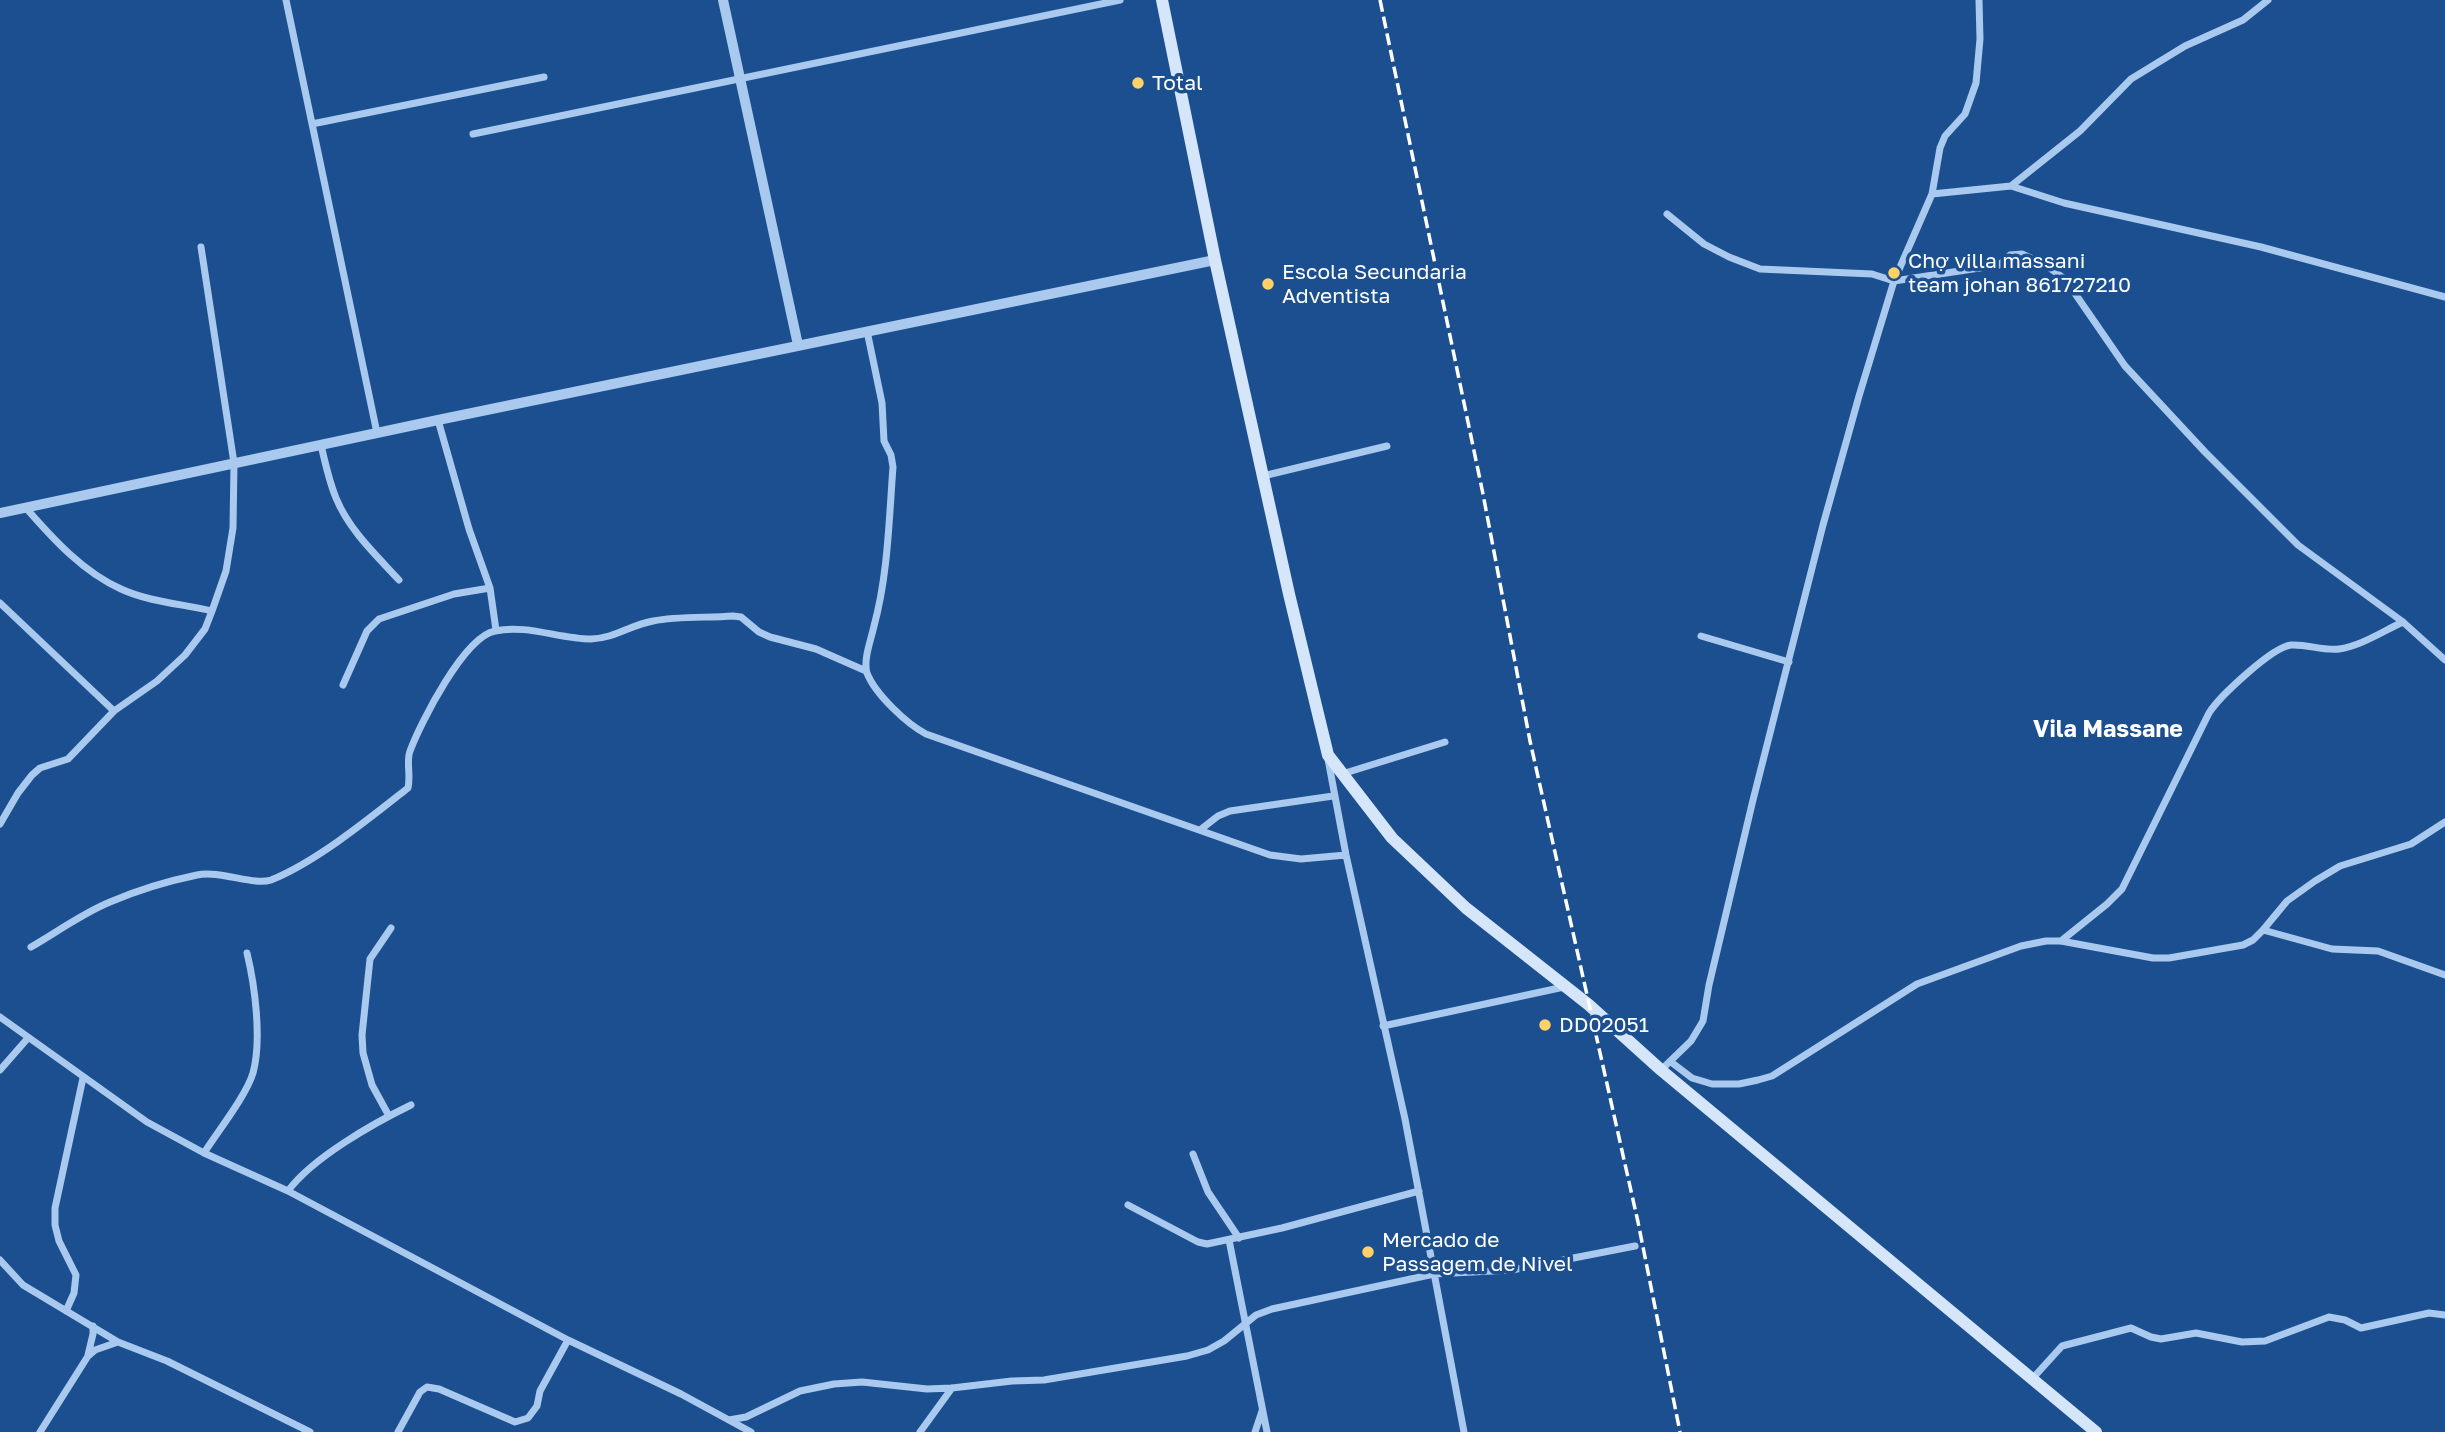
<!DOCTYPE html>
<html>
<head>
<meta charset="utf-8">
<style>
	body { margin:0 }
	canvas { display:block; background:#1b4f8f }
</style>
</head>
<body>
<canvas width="2445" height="1432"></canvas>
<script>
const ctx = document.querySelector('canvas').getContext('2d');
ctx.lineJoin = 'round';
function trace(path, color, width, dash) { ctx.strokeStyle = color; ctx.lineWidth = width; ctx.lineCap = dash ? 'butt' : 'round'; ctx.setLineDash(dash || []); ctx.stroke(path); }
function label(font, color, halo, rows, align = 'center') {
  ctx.font = font + ' "Golos Text",sans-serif'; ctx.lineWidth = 7; ctx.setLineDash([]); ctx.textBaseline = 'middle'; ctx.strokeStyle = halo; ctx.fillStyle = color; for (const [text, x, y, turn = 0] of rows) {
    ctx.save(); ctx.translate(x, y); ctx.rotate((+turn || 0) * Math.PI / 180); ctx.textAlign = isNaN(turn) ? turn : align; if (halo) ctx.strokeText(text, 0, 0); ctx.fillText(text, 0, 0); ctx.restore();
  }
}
const minor = new Path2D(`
	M286,0l91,433
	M312,124l232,-47
	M473,134l647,-134
	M2011,186l69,-55 51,-52 54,-33 58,-26 25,-20
	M1932,194l79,-8 53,17 197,44 184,50
	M1667,214l37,30 25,13 31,12 112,5 22,7 105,-16 11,-10 12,-1 22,10 21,15 60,87 80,86 93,93 105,77 42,38
	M867,331l15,72 2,38 7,14 2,12c-4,52 -5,108 -19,159 -3,14 -11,34 -7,47 8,21 40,51 59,61l344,121 31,4 45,-4
	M438,420l31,109 21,59 6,42
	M321,445c4,17 8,36 15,53 13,32 40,57 63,82
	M1263,476l124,-30
	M26,508c27,31 57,64 95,81 28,13 62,15 91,22
	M0,603l114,108
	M1701,636l88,26
	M343,685l24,-54 12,-12 75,-25 36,-6
	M1328,759l18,96 59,264 59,313
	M1342,774l103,-32
	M0,824l18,-31 14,-18 8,-7 28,-9 46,-48 43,-30 28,-26 20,-26 7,-18 14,-40 7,-43 1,-65 -33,-216
	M1200,830l18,-14 12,-5 103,-15
	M2263,930l69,19 46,2 67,24
	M2061,941l46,-37 15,-15 87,-176c10,-16 63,-66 82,-68 16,-1 32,6 48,4 22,-3 44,-18 64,-27
	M31,947c26,-15 52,-34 79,-45 28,-12 58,-21 87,-27 23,-5 57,11 74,5 45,-18 99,-62 137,-92 3,-12 -2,-27 2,-37 11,-29 54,-114 85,-120 31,-7 65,8 96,8 25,-1 39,-14 62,-18 25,-5 54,-3 80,-5l8,1 18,15 11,5 46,12 50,22
	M0,1017l147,105 57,31 84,38 280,149 113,54 70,38
	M1383,1026l181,-39
	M1671,1062l21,16 20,6h27l19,-4 14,-4 145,-92 104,-38 25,-5h15l92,17h16l74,-13 10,-5 10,-10 24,-29 28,-20 25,-15 71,-22 34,-22
	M0,1070l28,-32
	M1661,1070l30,-29 12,-20 6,-36 44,-185 70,-275 36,-129 35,-115 38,-87 8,-46 5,-12 20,-22 11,-31 4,-44 -1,-39
	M389,1116l-17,-31 -9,-32 -1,-18 8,-76 21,-31
	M204,1153c14,-22 42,-57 49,-80 9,-33 2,-87 -6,-120
	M1193,1154l15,38 31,46
	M288,1191c24,-33 86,-68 123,-86
	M1128,1205l70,37 9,2 75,-16 137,-37
	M1229,1240l38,192
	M0,1260l23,25 95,57 49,19 143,71
	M66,1311l8,-18 2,-18 -17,-34 -4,-16v-17l28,-130
	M88,1355l5,-21v-8
	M2033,1378l29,-32 69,-18 20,9 10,2 35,-6 46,9 23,-1 64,-24 16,3 16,8 68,-15 16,2
	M729,1420l17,-3 54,-26 34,-7 28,-2 65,7 25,-1 60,-7 32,-1 143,-24 21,-6 16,-9 32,-26 16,-6 162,-35 78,-4 123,-24
	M40,1432l48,-76 7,-6 23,-8
	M398,1432l22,-40 7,-5 12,2 76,33 13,-4 9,-12 3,-15 28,-51
	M920,1432l32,-44
	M1255,1432l7,-21`);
const tertiary = new Path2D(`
	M723,0l75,345
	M0,513l438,-93 777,-160`);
const secondary = new Path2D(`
	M1162,0l53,260 74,334 39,161 64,83 74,70 123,97 72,65 435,362`);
const rail = new Path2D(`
	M1380,0l103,494 47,247 108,481 42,210`);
const markers = [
	[1138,83,7,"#ffd166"],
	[1894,273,7,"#ffd166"],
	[1268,284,7,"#ffd166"],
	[1545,1025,7,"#ffd166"],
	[1368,1252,7,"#ffd166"]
];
const poiNames = [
	["Total",1152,83],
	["Chợ villa massani",1908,261],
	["team johan 861727210",1908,285],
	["Escola Secundaria",1282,272],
	["Adventista",1282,296],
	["DD02051",1559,1025],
	["Mercado de",1382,1240],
	["Passagem de Nivel",1382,1264]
];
const neighbourhoodNames = [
	["Vila Massane",2108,730]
];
trace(minor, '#a9c9ee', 7);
trace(tertiary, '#a9c9ee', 10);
trace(secondary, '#d6e6fa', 12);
trace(rail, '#fff', 3.5, [12, 5]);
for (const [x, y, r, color] of markers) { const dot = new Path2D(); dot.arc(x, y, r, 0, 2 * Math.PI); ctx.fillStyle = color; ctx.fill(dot); trace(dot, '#1b4f8f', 2.5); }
label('21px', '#fff', '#1b4f8f', poiNames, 'left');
label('bold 23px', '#fff', '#1b4f8f', neighbourhoodNames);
</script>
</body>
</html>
